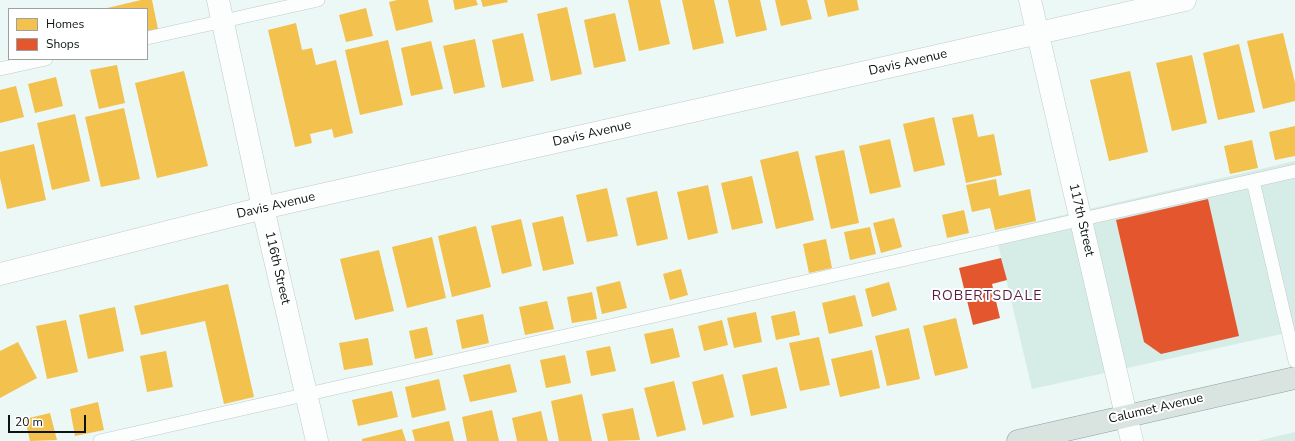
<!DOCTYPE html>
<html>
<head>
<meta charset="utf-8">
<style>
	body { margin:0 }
	#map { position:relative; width:1295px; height:441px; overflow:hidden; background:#ebf8f5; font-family:"Nunito Sans",sans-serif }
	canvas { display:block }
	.legend { position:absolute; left:8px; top:8px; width:140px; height:52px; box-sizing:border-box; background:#fff; border:1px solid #9ea1a0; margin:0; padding:5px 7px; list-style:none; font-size:12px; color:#0c1412 }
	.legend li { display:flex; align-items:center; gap:8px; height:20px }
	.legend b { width:20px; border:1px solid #9ea1a0 }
	.scale { position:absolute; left:8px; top:415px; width:78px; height:18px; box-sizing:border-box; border:2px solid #0c1412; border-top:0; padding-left:5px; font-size:12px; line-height:14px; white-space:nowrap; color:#0c1412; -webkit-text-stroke:3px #fff; paint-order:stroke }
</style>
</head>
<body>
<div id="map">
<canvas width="1295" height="441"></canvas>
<ul class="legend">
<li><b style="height:11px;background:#f2c14e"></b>Homes</li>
<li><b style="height:11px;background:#e4572e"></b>Shops</li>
</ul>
<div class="scale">20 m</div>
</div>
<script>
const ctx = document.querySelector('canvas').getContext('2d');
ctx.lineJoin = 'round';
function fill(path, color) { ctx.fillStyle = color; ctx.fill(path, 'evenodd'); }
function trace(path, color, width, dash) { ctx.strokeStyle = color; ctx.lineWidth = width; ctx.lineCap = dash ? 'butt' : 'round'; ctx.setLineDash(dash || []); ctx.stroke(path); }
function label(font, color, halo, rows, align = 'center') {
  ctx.font = font + ' "Nunito Sans",sans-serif'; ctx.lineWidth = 4; ctx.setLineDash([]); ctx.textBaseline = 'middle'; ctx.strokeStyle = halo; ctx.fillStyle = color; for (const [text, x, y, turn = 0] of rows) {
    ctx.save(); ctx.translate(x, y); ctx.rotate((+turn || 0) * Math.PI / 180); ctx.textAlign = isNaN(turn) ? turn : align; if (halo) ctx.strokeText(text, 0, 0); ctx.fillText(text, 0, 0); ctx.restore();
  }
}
const built = new Path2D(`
	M1295,161v170l-263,58 -37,-158z
	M1295,432v9h-38z`);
const homes = new Path2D(`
	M141,0h11l6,29 -11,2v-22h-44z
	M397,0h31l5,22 -37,9 -7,-29z
	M453,0h23l2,5 -23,5z
	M481,0h26l1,2 -25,5z
	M628,0h32l10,44 -31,7z
	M682,0h32l10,43 -31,7z
	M728,0h32l7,30 -31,7z
	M775,0h32l5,19 -31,7z
	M824,0h33l2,10 -31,7z
	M567,7l15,67 -31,7 -14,-67z
	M366,8l7,28 -27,6 -7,-27z
	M615,13l11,48 -32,7 -10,-48z
	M296,23l6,27 10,-2 4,17 20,-5 17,73 -19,5 -2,-9 -22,5 2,9 -17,4 -27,-117z
	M523,33l11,48 -32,7 -10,-48z
	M1283,33l12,50v18l-32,8 -16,-68z
	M475,39l10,48 -31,7 -11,-48z
	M388,40l15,65 -43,10 -15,-65z
	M431,41l12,48 -32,7 -10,-48z
	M1239,44l16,68 -37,8 -15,-67z
	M1192,55l15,68 -35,8 -16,-68z
	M117,65l8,38 -26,6 -9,-39z
	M184,71l24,95 -51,12 -22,-95z
	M1130,71l18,81 -39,9 -19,-81z
	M56,77l7,29 -28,7 -7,-29z
	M16,86l8,31 -24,6v-33z
	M124,108l16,71 -39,8 -16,-70z
	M75,114l15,67 -38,9 -15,-67z
	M973,114l5,23 16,-3 8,41 -36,8 -14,-65z
	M934,117l11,48 -31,7 -11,-48z
	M1295,126v30l-20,4 -6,-28z
	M890,139l11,48 -31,7 -11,-48z
	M1252,140l6,28 -28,6 -6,-28z
	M34,144l12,56 -39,9 -7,-31v-26z
	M844,150l15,73 -28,6 -16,-73z
	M798,151l16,69 -38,9 -16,-69z
	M752,176l11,47 -31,7 -11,-47z
	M996,179l3,17 31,-7 6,32 -41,9 -5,-22 -18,4 -6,-27z
	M708,185l10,48 -30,7 -11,-48z
	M607,188l11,48 -31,6 -11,-47z
	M657,191l11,48 -31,7 -11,-48z
	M964,210l5,23 -22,5 -5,-23z
	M563,216l11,48 -31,7 -11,-48z
	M894,218l8,29 -21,6 -8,-30z
	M521,219l11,47 -30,8 -11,-48z
	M476,226l15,61 -39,10 -14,-61z
	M870,227l6,27 -26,6 -6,-28z
	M432,237l14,61 -39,10 -15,-61z
	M826,239l6,29 -23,5 -6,-29z
	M379,250l15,61 -39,9 -15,-61z
	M681,269l7,26 -18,5 -7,-26z
	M620,281l7,27 -25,6 -6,-27z
	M889,282l8,28 -25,7 -7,-28z
	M228,284l26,113 -30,7 -19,-83 -64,14 -7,-29z
	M592,292l5,27 -25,4 -5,-26z
	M855,295l8,31 -34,8 -7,-31z
	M547,301l7,28 -29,6 -6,-28z
	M115,307l9,44 -36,8 -9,-44z
	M795,311l5,24 -24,5 -5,-24z
	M756,312l6,30 -28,6 -7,-30z
	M483,314l6,29 -27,6 -6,-29z
	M956,318l12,50 -33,8 -12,-50z
	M66,320l12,52 -31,7 -11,-53z
	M722,320l6,25 -24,6 -6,-25z
	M427,327l6,28 -18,4 -6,-28z
	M673,328l7,29 -29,7 -7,-30z
	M909,328l11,51 -33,7 -12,-50z
	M819,337l11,48 -30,6 -11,-48z
	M368,338l5,27 -29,5 -5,-27z
	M18,342l19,36 -37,20v-47z
	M610,346l6,25 -25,5 -5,-25z
	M872,350l8,38 -40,9 -9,-38z
	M166,351l7,36 -26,5 -7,-36z
	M565,355l6,28 -25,5 -6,-28z
	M510,364l7,28 -47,10 -7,-27z
	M777,367l10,41 -36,8 -9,-41z
	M723,374l11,43 -31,8 -11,-43z
	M439,379l7,31 -34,8 -7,-31z
	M674,381l12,49 -29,7 -13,-49z
	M392,391l6,26 -40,9 -6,-26z
	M582,394l10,47h-33l-8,-40z
	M98,402l6,28 -29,6 -5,-27z
	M633,408l7,32 -32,1 -6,-27z
	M492,410l7,31h-32l-5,-24z
	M541,411l7,30h-31l-5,-23z
	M50,413l7,27 -27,1 -5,-22z
	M449,421l5,20h-39l-3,-11z
	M402,429l4,12h-44v-2z`);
const shops = new Path2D(`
	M1208,199l31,137 -78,18 -17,-12 -28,-122z
	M1001,258l6,22 -15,4 8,34 -27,7 -14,-57z`);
const lane = new Path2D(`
	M147,38l171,-38
	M0,69l46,-10
	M1253,181l42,180
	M100,441l1195,-270`);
const street = new Path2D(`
	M218,0l45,208 54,233
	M1030,0l102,441
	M0,274l263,-66 922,-208`);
const primary = new Path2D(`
	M1018,441l277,-63`);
const streetNames = [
	["Davis Avenue",908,63,-13],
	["Davis Avenue",592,134,-13],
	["Davis Avenue",276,206,-13],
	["117th Street",1081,220,77],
	["116th Street",277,268,77],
	["Calumet Avenue",1156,409,-13]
];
const neighbourhoodNames = [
	["ROBERTSDALE",987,297]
];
fill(built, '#d6ece7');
fill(homes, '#f2c14e');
fill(shops, '#e4572e');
trace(lane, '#c1cbc9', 14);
trace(street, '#c1cbc9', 23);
trace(primary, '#8ba09c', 23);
trace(lane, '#fcfefe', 13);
trace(street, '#fcfefe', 22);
trace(primary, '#d9e4e1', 22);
label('13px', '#0c1412', '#fff', streetNames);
ctx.letterSpacing = '1px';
label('14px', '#5a1c3f', '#fff', neighbourhoodNames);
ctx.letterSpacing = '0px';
</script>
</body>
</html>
